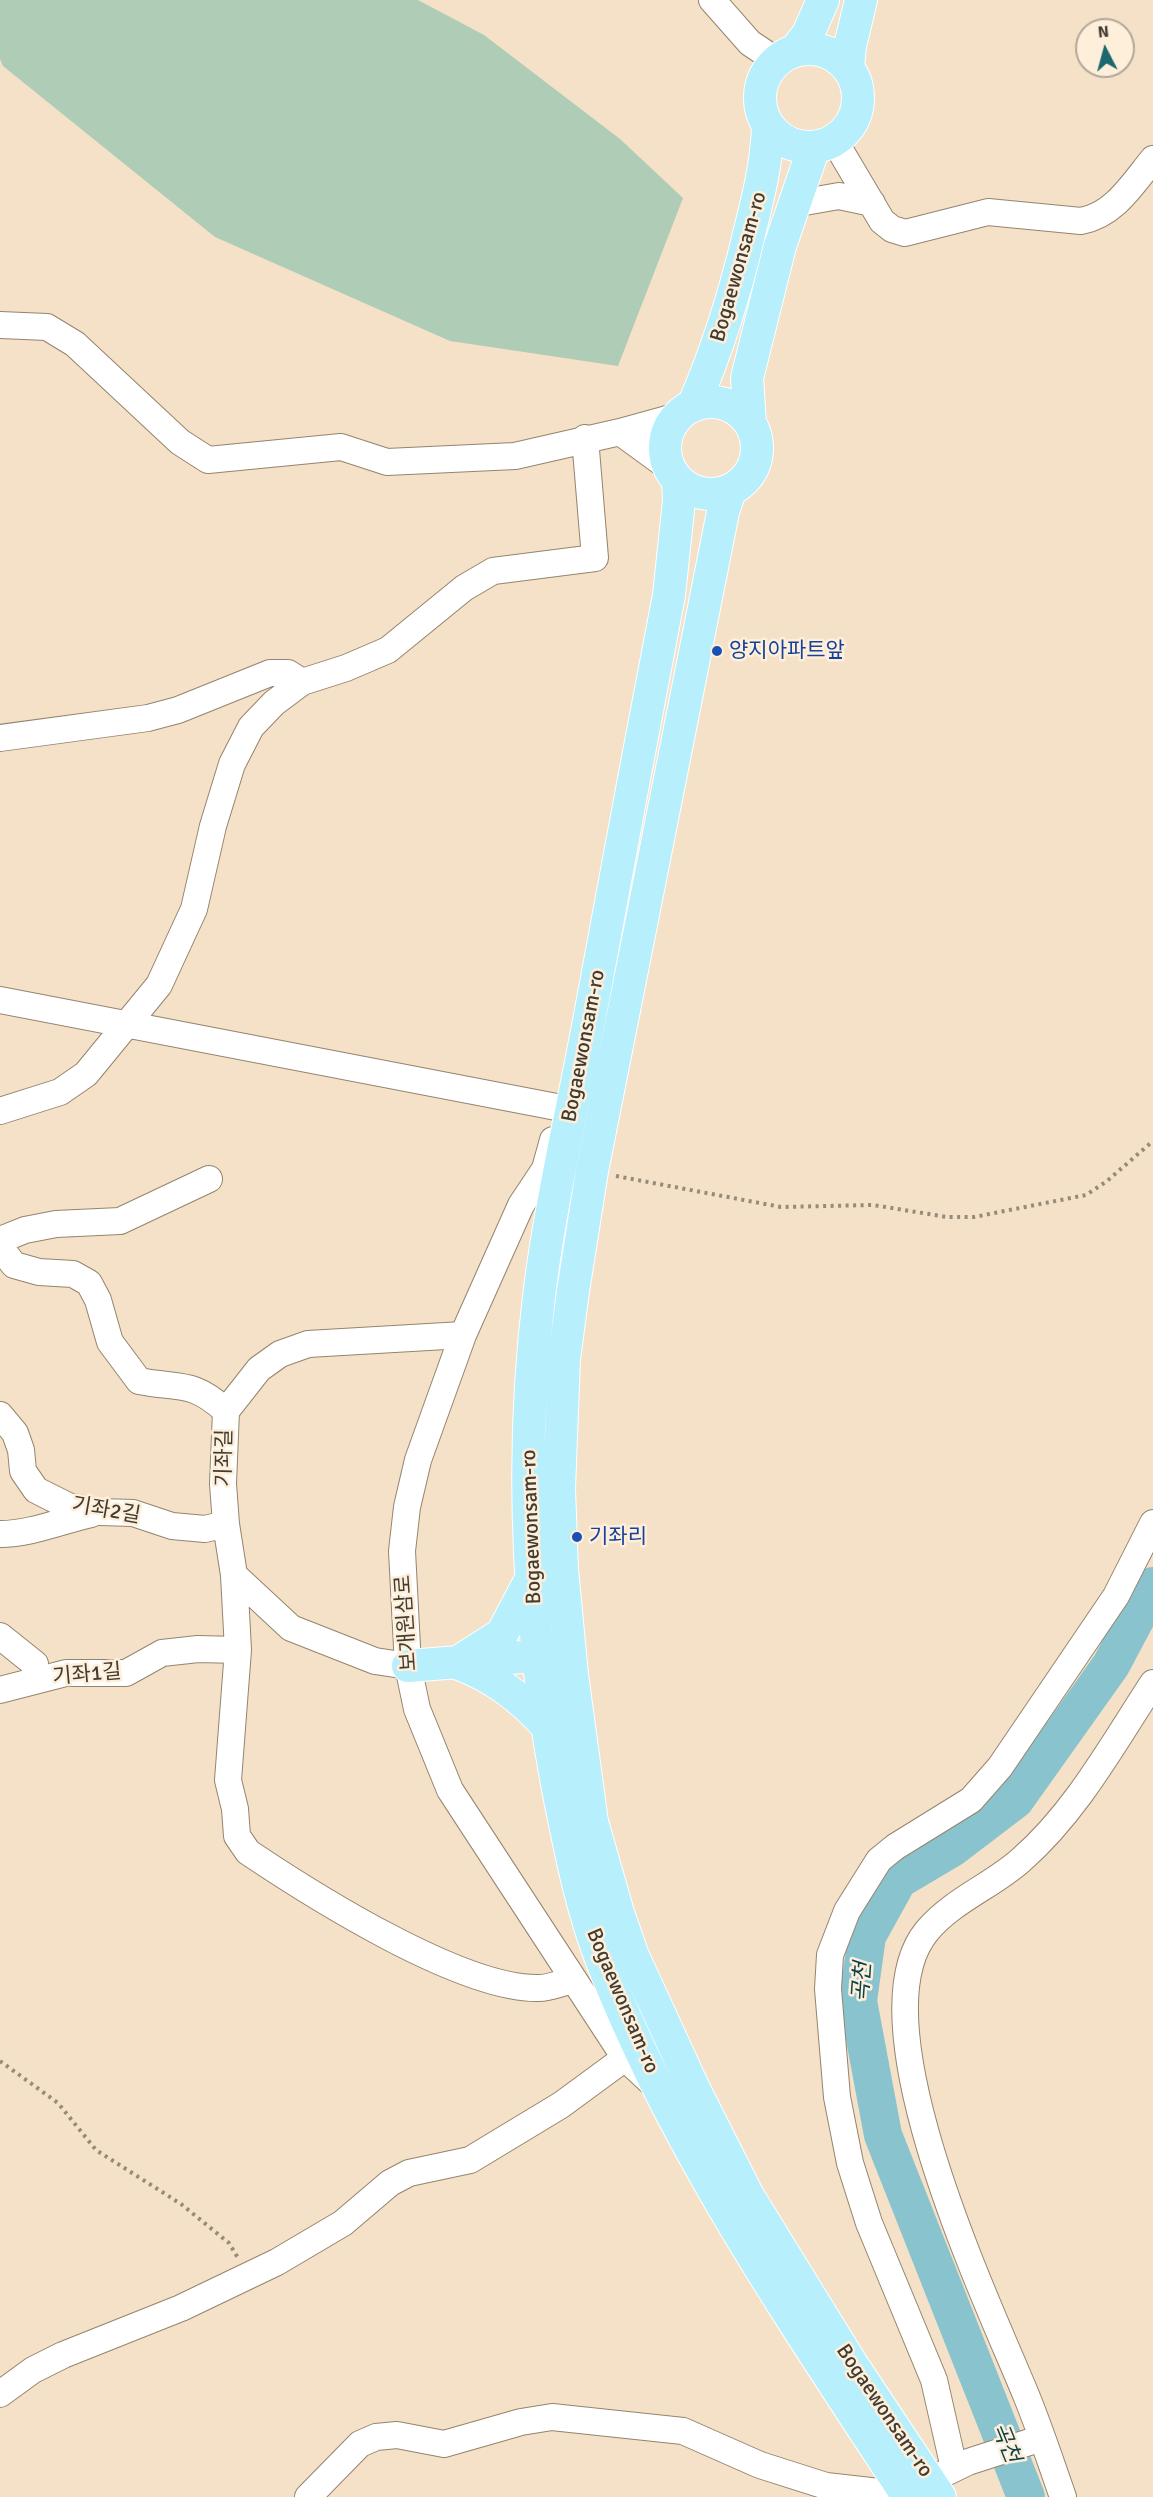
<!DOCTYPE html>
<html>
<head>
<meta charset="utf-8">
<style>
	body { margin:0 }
	#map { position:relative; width:1153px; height:2497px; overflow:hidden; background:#f4e1c8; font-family:Signika,sans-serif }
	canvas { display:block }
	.north { position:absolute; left:1075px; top:18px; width:60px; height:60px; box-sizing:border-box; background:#feefdb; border:2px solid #b3a797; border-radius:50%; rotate:354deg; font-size:16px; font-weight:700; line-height:24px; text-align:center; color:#423b31 }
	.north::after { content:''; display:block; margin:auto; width:21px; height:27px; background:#1b686f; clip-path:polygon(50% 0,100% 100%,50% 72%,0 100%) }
</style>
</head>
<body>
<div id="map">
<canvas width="1153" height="2497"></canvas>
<div class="north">N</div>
</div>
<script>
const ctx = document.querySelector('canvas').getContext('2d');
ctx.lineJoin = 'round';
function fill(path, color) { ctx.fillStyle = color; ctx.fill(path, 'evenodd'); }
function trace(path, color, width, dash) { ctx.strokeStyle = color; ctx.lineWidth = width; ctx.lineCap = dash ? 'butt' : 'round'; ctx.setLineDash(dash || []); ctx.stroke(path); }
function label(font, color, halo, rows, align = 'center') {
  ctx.font = font + ' Signika,"Noto Sans KR",sans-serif'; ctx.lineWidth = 5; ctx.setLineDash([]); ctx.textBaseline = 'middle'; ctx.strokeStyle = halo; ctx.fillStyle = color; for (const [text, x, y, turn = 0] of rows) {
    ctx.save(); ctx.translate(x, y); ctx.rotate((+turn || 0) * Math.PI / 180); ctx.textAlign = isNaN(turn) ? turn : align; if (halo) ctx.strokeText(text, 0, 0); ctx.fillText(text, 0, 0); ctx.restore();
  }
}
const green = new Path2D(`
	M0,0h418l66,35 136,104 63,59 -65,168 -168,-25 -235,-104 -212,-171 -3,-7z`);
const river = new Path2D(`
	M1026,2497l-143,-362 -25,-134 9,-65 31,-56 54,-32 63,-48 96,-135 42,-79`);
const path = new Path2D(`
	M616,1176l165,31 92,-2 74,12h27l112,-22 21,-14 46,-40
	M0,2061l58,42 38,47 85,54 48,39 9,15`);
const minor = new Path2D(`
	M712,0l38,43 27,18
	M834,140l48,81 10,8 13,4 83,-21 93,9c33,-6 51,-36 72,-62
	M793,204l46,-8 33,7
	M0,325l47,2 28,17 105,98 28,18 133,-13 46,15 128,-6 105,-24 58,-16
	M620,432l48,35
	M0,738l148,-20 30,-8 92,-37h18l14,9
	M0,1000l572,110
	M0,1111l60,-19 26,-18 73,-89 35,-76 19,-83 19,-62 19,-37 23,-24 28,-21 44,-14 42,-18 76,-62 29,-17 102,-13 -10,-120
	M553,1140l-8,29 -24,36 -58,130 -45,125 -11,47 -5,44 6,115 9,43 33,81 175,268 28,26
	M0,1240l25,-10 31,-6 64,-3 89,-42
	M0,1247l14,18 25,7 34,2 16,9 9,17 12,42 29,39c41,8 53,-1 87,30l-3,73 3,40 8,51 57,53 84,33 33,5
	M226,1411l33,-42 21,-15 28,-10 155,-9
	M0,1415l15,18 6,17 2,21 13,19 32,16 32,6 33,1 39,13 33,3 21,-5
	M0,1534c31,0 60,-13 91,-20
	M0,1636l35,28v16
	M238,1650l-10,130 7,29 2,27 11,16c64,43 214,138 291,136 11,0 24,-6 35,-8
	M0,1690l66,-17h60l36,-20 36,-4 40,1 -4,-75
	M0,2394l33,-24 30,-15 118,-47 96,-46 66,-39 47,-40 19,-10 61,-13 91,-55 64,-47
	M954,2468l-20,-88 -65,-157 -19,-60 -13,-66 -9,-108 2,-34 17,-44 32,-51 16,-13 76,-47 29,-33 116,-171 37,-73
	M941,2475l27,-13 74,-24
	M308,2497l52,-53 16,-7 21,-2 47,9 77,-22 31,-5 131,14 77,34 66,21 80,9
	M1063,2497c-12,-34 -23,-68 -37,-102 -39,-95 -173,-375 -99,-464 26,-31 65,-45 94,-71 55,-48 92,-116 132,-177`);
const major = new Path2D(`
	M760 98a49 49 0 1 1 98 0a49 49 0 1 1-98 0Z
	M795,51l13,-17 15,-34
	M848,68l2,-22 11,-46
	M665 448a46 46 0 1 1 92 0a46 46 0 1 1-92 0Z
	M693,406c25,-57 43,-116 57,-176 9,-36 17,-68 18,-105
	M750,423l-3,-45 33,-132 34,-99
	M678,481l1,20 -10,94c-27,138 -52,277 -78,415 -17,93 -39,185 -51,278 -21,167 -13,336 18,501 12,60 23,119 45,175 75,192 194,362 305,533
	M730,490l-7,22 -131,659 -19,120 -9,68 -5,130 3,80 10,106 20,147 26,91 15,43 61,133 54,107 103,167 89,134
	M461,1660l41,-26 30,-57
	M457,1663c37,14 62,33 89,62
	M408,1666l152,-12`);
const markers = [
	[717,651,6,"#1a4fb4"],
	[577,1537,6,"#1a4fb4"]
];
const streetNames = [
	["Bogaewonsam-ro",739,267,-74],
	["Bogaewonsam-ro",584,1046,-79],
	["기좌길",225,1458,-89],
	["기좌2길",106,1511,10],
	["Bogaewonsam-ro",532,1527,-92],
	["보개원삼로",407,1623,-94],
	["기좌1길",87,1675,-5],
	["Bogaewonsam-ro",622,2001,67],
	["Bogaewonsam-ro",884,2411,56]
];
const transitNames = [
	["양지아파트앞",729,651],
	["기좌리",589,1537]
];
const waterNames = [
	["곡천",863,1982,-86],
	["곡천",1005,2443,68]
];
fill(green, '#aeccb6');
trace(river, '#89c4ce', 38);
trace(minor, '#95846d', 28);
trace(major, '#fff', 34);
trace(path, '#968a79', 4, [3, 4.5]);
trace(minor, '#fff', 26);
trace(major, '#b7effd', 32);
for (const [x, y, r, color] of markers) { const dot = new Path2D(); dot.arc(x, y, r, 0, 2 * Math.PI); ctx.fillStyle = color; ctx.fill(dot); trace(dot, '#feefdb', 2); }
label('21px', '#423b31', '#feefdb', streetNames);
label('21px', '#164399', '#feefdb', transitNames, 'left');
label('italic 22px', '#0a4249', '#feefdb', waterNames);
</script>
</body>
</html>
